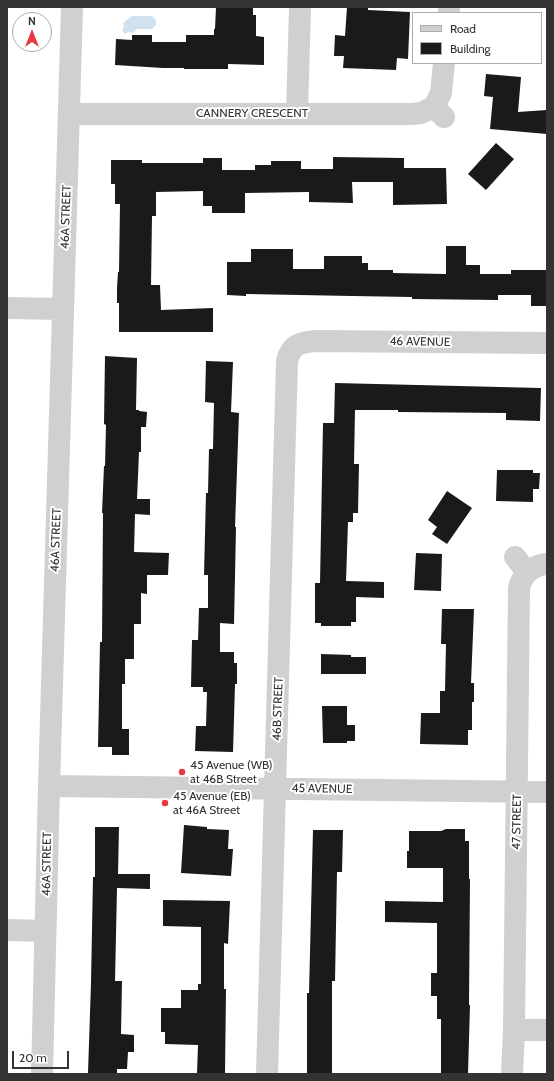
<!DOCTYPE html>
<html>
<head>
<meta charset="utf-8">
<style>
	body { margin:0 }
	#map { position:relative; width:554px; height:1081px; overflow:hidden; background:#fff; font-family:Cabin,sans-serif }
	canvas { display:block }
	.frame { position:absolute; inset:0; border:8px solid #333; pointer-events:none }
	.legend { position:absolute; left:412px; top:12px; width:130px; height:52px; box-sizing:border-box; background:#fff; border:1px solid #adadad; margin:0; padding:5px 7px; list-style:none; font-size:12px; color:#333 }
	.legend li { display:flex; align-items:center; gap:8px; height:20px }
	.legend b { width:20px; border:1px solid #adadad }
	.north { position:absolute; left:12px; top:12px; width:40px; height:40px; box-sizing:border-box; background:#fff; border:1px solid #adadad; border-radius:50%; rotate:0deg; font-size:11px; font-weight:700; line-height:16px; text-align:center; color:#333 }
	.north::after { content:''; display:block; margin:auto; width:14px; height:18px; background:#e63946; clip-path:polygon(50% 0,100% 100%,50% 72%,0 100%) }
	.scale { position:absolute; left:12px; top:1051px; width:57px; height:18px; box-sizing:border-box; border:2px solid #333; border-top:0; padding-left:5px; font-size:12px; line-height:14px; white-space:nowrap; color:#333; -webkit-text-stroke:3px #fff; paint-order:stroke }
</style>
</head>
<body>
<div id="map">
<canvas width="554" height="1081"></canvas>
<div class="frame"></div>
<ul class="legend">
<li><b style="height:5px;background:#d0d0d0"></b>Road</li>
<li><b style="height:11px;background:#1a1a1a"></b>Building</li>
</ul>
<div class="north">N</div>
<div class="scale">20 m</div>
</div>
<script>
const ctx = document.querySelector('canvas').getContext('2d');
ctx.lineJoin = 'round';
function fill(path, color) { ctx.fillStyle = color; ctx.fill(path, 'evenodd'); }
function trace(path, color, width, dash) { ctx.strokeStyle = color; ctx.lineWidth = width; ctx.lineCap = dash ? 'butt' : 'round'; ctx.setLineDash(dash || []); ctx.stroke(path); }
function label(font, color, halo, rows, align = 'center') {
  ctx.font = font + ' Cabin,sans-serif'; ctx.lineWidth = 4; ctx.setLineDash([]); ctx.textBaseline = 'middle'; ctx.strokeStyle = halo; ctx.fillStyle = color; for (const [text, x, y, turn = 0] of rows) {
    ctx.save(); ctx.translate(x, y); ctx.rotate((+turn || 0) * Math.PI / 180); ctx.textAlign = isNaN(turn) ? turn : align; if (halo) ctx.strokeText(text, 0, 0); ctx.fillText(text, 0, 0); ctx.restore();
  }
}
const water = new Path2D(`
	M132,16h20l4,4v5l-4,4h-15l-4,4 -5,-1 -3,2 -3,-4 2,-3 -1,-4z`);
const building = new Path2D(`
	M216,7h37v8h3v21l8,1v28l-36,-1v5h-44v-1h-21l-48,-3 1,-26 16,1v-5h20v7h34v-7h28v-6h1z
	M347,7l21,1v2l42,2 -2,47 -11,-1 -1,12 -53,-2 1,-12h-10l1,-21 10,1z
	M486,74l35,3 -3,35 29,-2v24l-57,-5 3,-32 -9,-1z
	M496,143l18,16 -28,31 -18,-16z
	M333,157l71,1v10h42l1,36 -54,1v-23h-41l1,21 -44,-1v-10l-64,1v20h-33v-7h-9v-15l-47,1v24h-4l-1,69h9l1,25 52,-2v24h-94v-29h-2v-15l1,-16h1l1,-68h-5v-20h-4v-24h31v3h61v-5h19v12h33v-5h16v-4h30v8h32z
	M446,246h20v19h14v9h31v-4h36v36h-16v-11h-33v5l-86,-1v-2l-60,-1 -106,-2v2l-19,-1v-33h24v-13h42v20h31v-13h38v7h6v7h25v3l53,1z
	M105,356l32,2 -1,52h3v1l8,1 -1,15h-5v25h-2l-2,47h13v16l-15,-1 -1,38 35,1 -1,22h-21v19l-6,-1v31h-7v35h-9v25h-3v45h7v26h-17v-8h-14l2,-105h2l1,-129h-1l2,-47h1l1,-41 -2,-1z
	M206,361l27,1 -2,50 8,1 -4,114h1l-2,97 -14,-1v29h14v11h3v21h-2l-2,68 -38,-1 1,-25h10l1,-34h-4v-5h-12l1,-47h6l1,-32h9v-33h-4l2,-82h2l1,-44h4l1,-46 -9,-1z
	M335,383l206,5 -1,33 -34,-1v-7l-108,-1v-2h-43l-1,54h5l-1,49h-5v9h-5l-2,59 38,1v16l-28,-1v25h-5v4h-30v-3h-6v-40h5l3,-160h11z
	M497,470h36v3h7l-1,16h-6v13l-37,-1z
	M447,491l25,17 -25,36 -15,-10 5,-7 -9,-7z
	M416,553l26,1 -1,37 -27,-1z
	M442,609h32l-3,74h3v19h-2v28h-4v15l-48,-1 1,-31h19v-22h5l1,-47h-5z
	M321,654l30,1v2h15v17h-45z
	M322,706h25v19h8v16h-8v2h-24z
	M184,825l23,2v2l22,1 -1,19h5l-2,27 -50,-3z
	M95,827h24l-1,47h32v15l-33,-1 -2,93h7l-1,53 13,1v17h-6l-1,17h-10v4h-29l3,-90 2,-106h2z
	M446,829h19v12h4v38h1l-1,126h1l-2,69h-27v-55h-4v-23h-6v-23h6v-50l-52,-1v-21l58,1v-34h-36v-17h2v-20h32z
	M313,830h30l-1,42h-5l-2,109h-3v93h-25v-81h2z
	M163,900l67,1 -2,43 -4,-1v46h2l-1,85h-28l1,-29 -33,-1v-12h-4v-24h20v-18h17v-6h3v-57l-38,-1z`);
const minor = new Path2D(`
	M449,13v-6
	M434,107l7,-14 3,-30
	M297,113l3,-106
	M69,114h343l9,-1 13,-6 10,10
	M7,308l56,1
	M515,557l12,15
	M49,786l498,6
	M7,930l38,1
	M514,1030h33
	M42,1074l7,-288 23,-779
	M267,1074l20,-713c4,-17 14,-19 30,-20l230,2
	M512,1074l2,-44 5,-442c3,-14 14,-23 28,-24`);
const markers = [
	[182,772,4,"#e63946"],
	[165,803,4,"#e63946"]
];
const streetNames = [
	["CANNERY CRESCENT",252,113],
	["46A STREET",66,217,-88],
	["46 AVENUE",420,342,1],
	["46A STREET",56,540,-88],
	["46B STREET",278,709,-88],
	["45 AVENUE",322,789,1],
	["47 STREET",517,822,-89],
	["46A STREET",47,864,-89]
];
const poiNames = [
	["45 Avenue (WB)",190,765],
	["at 46B Street",190,779],
	["45 Avenue (EB)",173,796],
	["at 46A Street",173,810]
];
fill(water, '#cfe2ee');
fill(building, '#1a1a1a');
trace(minor, '#d0d0d0', 22);
for (const [x, y, r, color] of markers) { const dot = new Path2D(); dot.arc(x, y, r, 0, 2 * Math.PI); ctx.fillStyle = color; ctx.fill(dot); trace(dot, '#fff', 1.5); }
label('12px', '#333', '#fff', streetNames);
label('12px', '#333', '#fff', poiNames, 'left');
</script>
</body>
</html>
